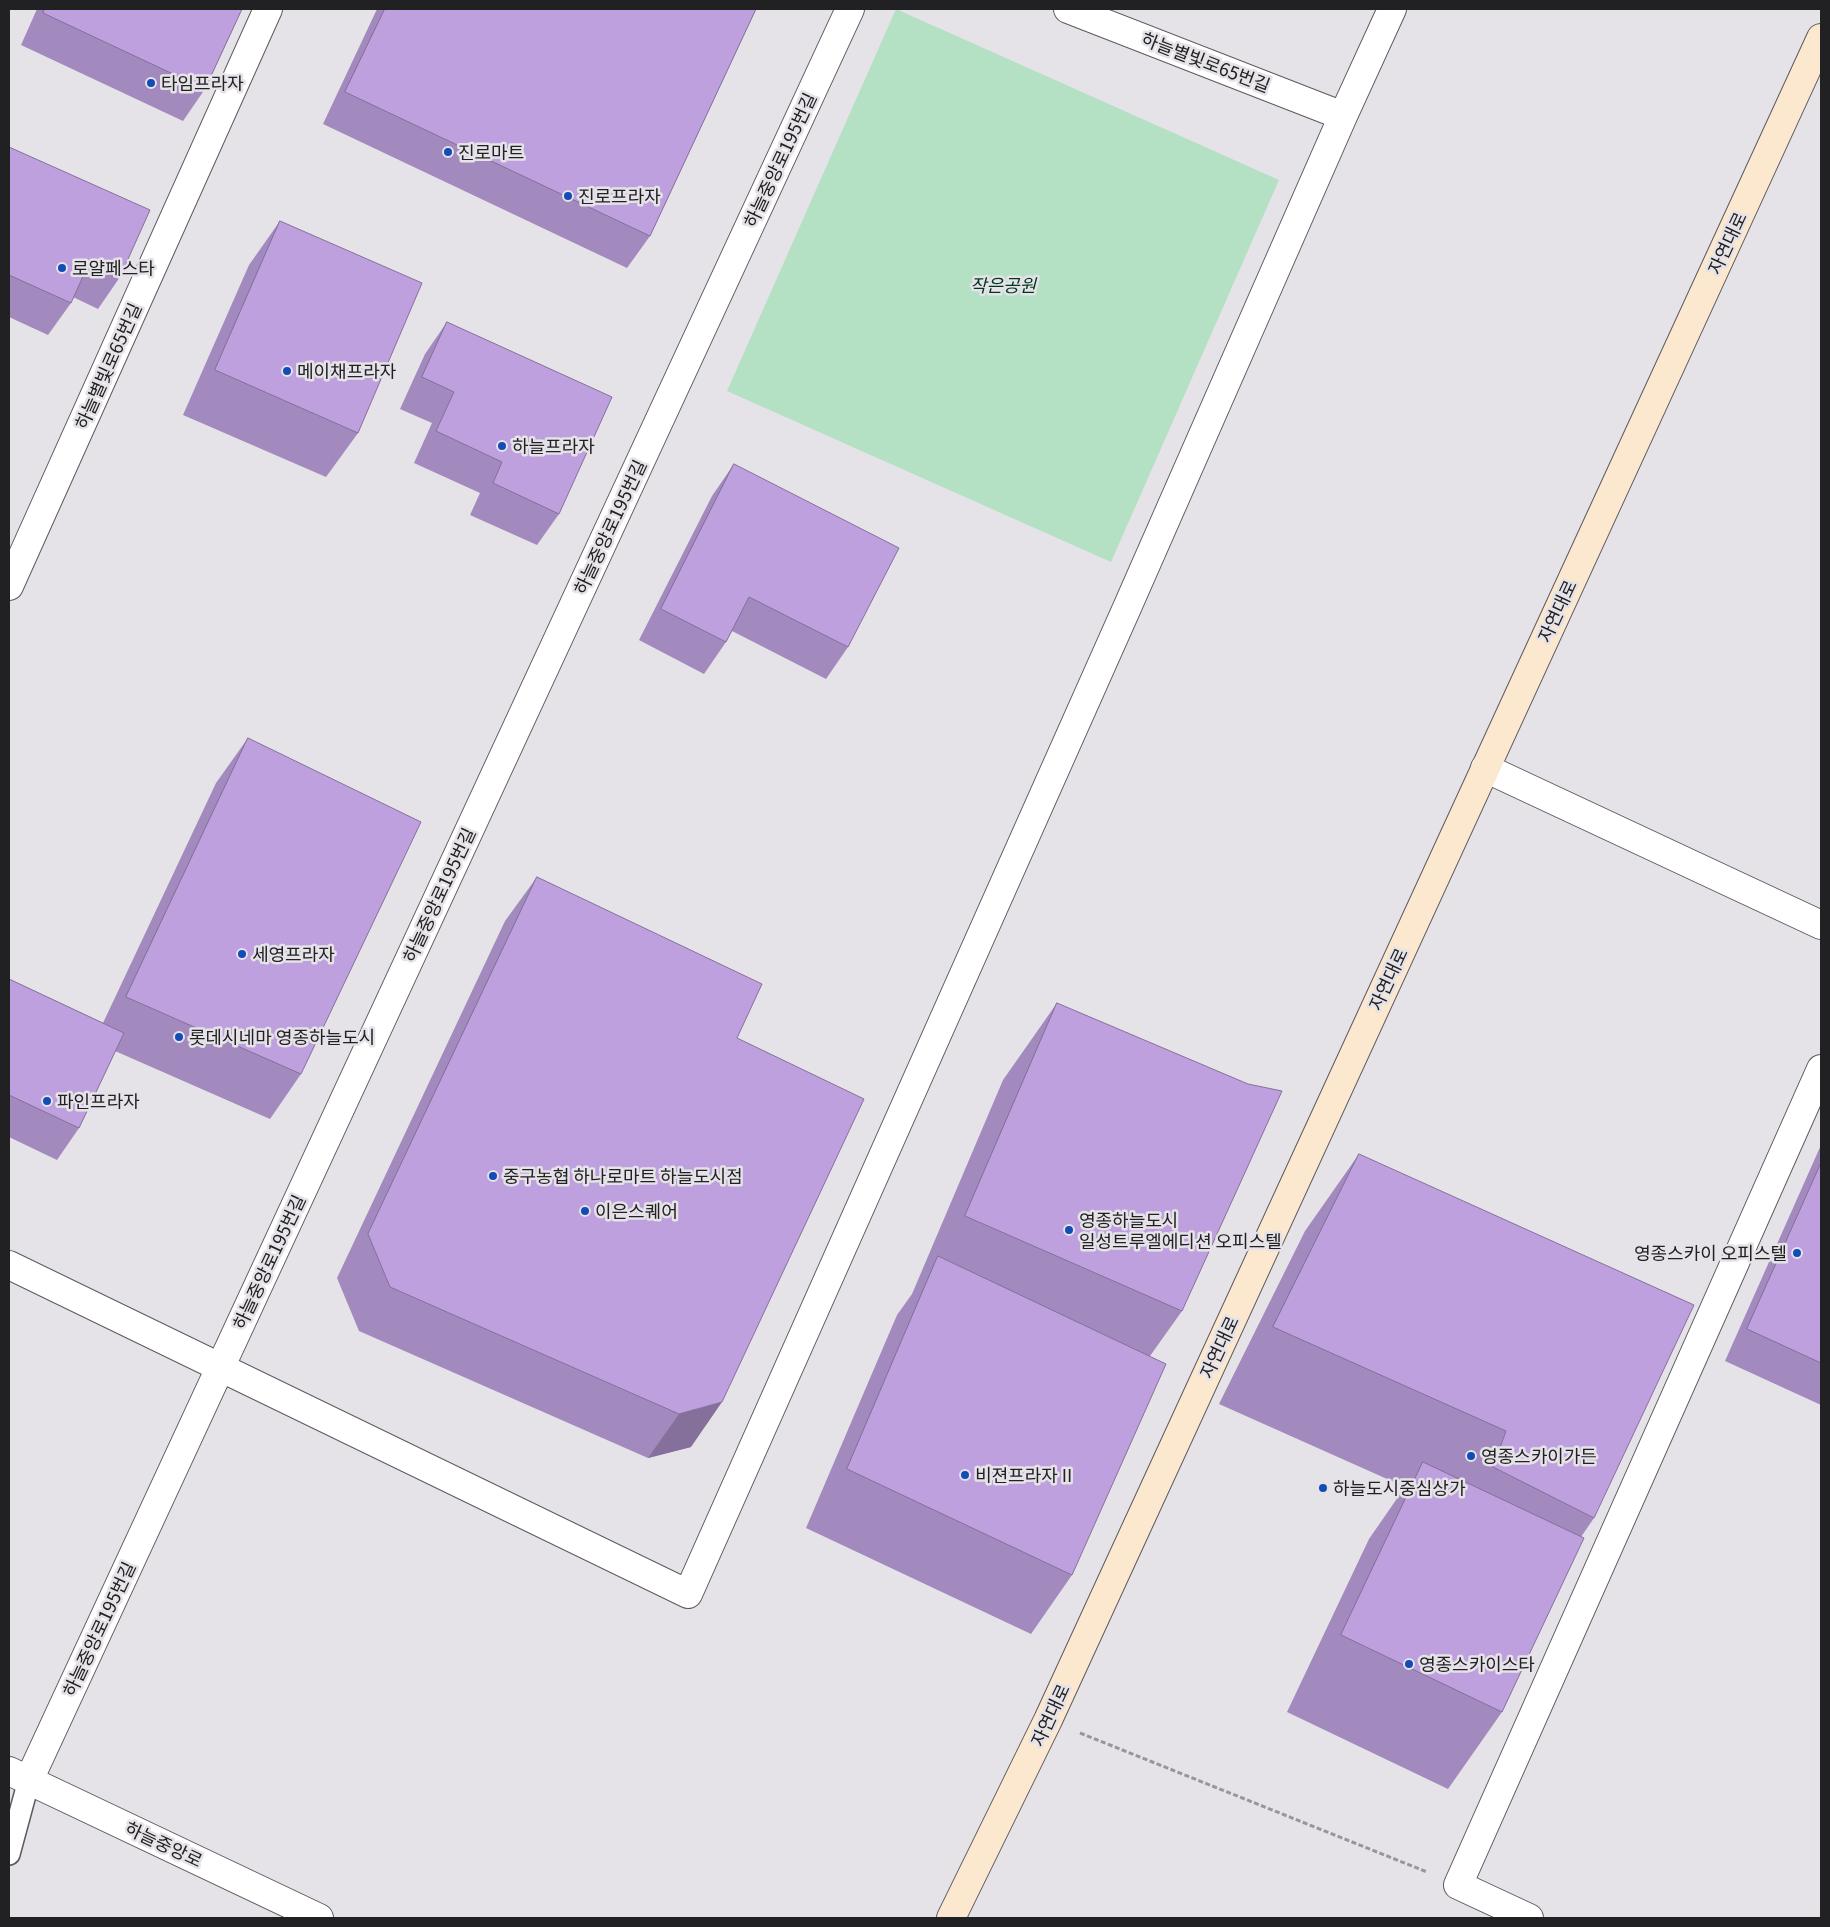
<!DOCTYPE html>
<html>
<head>
<meta charset="utf-8">
<style>
	body { margin:0 }
	#map { position:relative; width:1830px; height:1927px; overflow:hidden; background:#e5e2e8; font-family:Georgia,serif }
	canvas { display:block }
	.frame { position:absolute; inset:0; border:10px solid #212022; pointer-events:none }
</style>
</head>
<body>
<div id="map">
<canvas width="1830" height="1927"></canvas>
<div class="frame"></div>
</div>
<script>
const ctx = document.querySelector('canvas').getContext('2d');
ctx.lineJoin = 'round';
function fill(path, color) { ctx.fillStyle = color; ctx.fill(path, 'evenodd'); }
function trace(path, color, width, dash) { ctx.strokeStyle = color; ctx.lineWidth = width; ctx.lineCap = dash ? 'butt' : 'round'; ctx.setLineDash(dash || []); ctx.stroke(path); }
function label(font, color, halo, rows, align = 'center') {
  ctx.font = font + ' Georgia,"Noto Sans KR",serif'; ctx.lineWidth = 5; ctx.setLineDash([]); ctx.textBaseline = 'middle'; ctx.strokeStyle = halo; ctx.fillStyle = color; for (const [text, x, y, turn = 0] of rows) {
    ctx.save(); ctx.translate(x, y); ctx.rotate((+turn || 0) * Math.PI / 180); ctx.textAlign = isNaN(turn) ? turn : align; if (halo) ctx.strokeText(text, 0, 0); ctx.fillText(text, 0, 0); ctx.restore();
  }
}
const green = new Path2D(`
	M896,9l383,171 -168,382 -384,-171z`);
const path = new Path2D(`
	M1080,1733l347,139`);
const service = new Path2D(`
	M9,1854l20,-74`);
const pedestrian = new Path2D(`
	M1485,768l336,157`);
const minor = new Path2D(`
	M1068,9l275,107
	M9,586l259,-577
	M9,1265l679,329 438,-984 217,-494 49,-107
	M29,1780l821,-1771
	M1529,1918l-71,-33 363,-816`);
const tertiary = new Path2D(`
	M9,1771l310,147`);
const secondary = new Path2D(`
	M951,1918l97,-198 773,-1682`);
const wall = new Path2D(`
	M37,9h205l-37,80 -22,32 -162,-76z
	M377,9h379l-106,227 -23,32 -304,-144z
	M9,147l111,130 -22,32 -25,-12 -2,6 -23,32 -39,-18z
	M280,221l78,212 -32,44 -143,-62 66,-150z
	M447,322l112,192 -22,31 -67,-30 10,-22 -66,-30 18,-40 -32,-14 25,-55z
	M734,464l114,183 -22,32 -94,-48 -6,11 -22,32 -65,-34 73,-144z
	M248,738l53,336 -31,45 -155,-68 -36,77 -22,32 -48,-23v-158l94,44 113,-240z
	M537,877l200,161 -46,409 -43,11 -289,-127 -22,-53 168,-357z
	M1057,1003l125,308 -32,45 -78,219 -41,59 -225,-106 91,-213 15,-21 91,-214z
	M1821,1145v260l-96,-44z
	M1359,1154l235,364 -13,19 -79,175 -54,77 -161,-77 82,-173 36,-52 -186,-83 86,-173z`);
const shadedWall = new Path2D(`
	M722,1402l-31,45 -43,11 31,-44z`);
const building = new Path2D(`
	M45,9h197l-37,80 -162,-76z
	M385,9h371l-106,227 -305,-144z
	M9,147l141,63 -30,67 -31,-14 -18,40 -62,-28z
	M280,221l142,62 -64,150 -143,-63z
	M447,322l165,75 -53,117 -66,-31 9,-21 -66,-31 18,-39 -32,-15z
	M734,464l165,84 -51,99 -99,-50 -23,45 -65,-33z
	M248,738l173,84 -120,252 -175,-77z
	M537,877l225,107 -25,54 127,61 -142,303 -43,12 -289,-127 -22,-53z
	M9,979l115,54 -45,95 -70,-33z
	M1057,1003l191,81 34,7 -100,220 -217,-95z
	M1359,1154l335,151 -100,213 -101,-51 13,-36 -233,-104z
	M1821,1163v200l-74,-34z
	M938,1256l228,108 -94,211 -225,-106z
	M1423,1462l161,76 -82,174 -161,-77z`);
const markers = [
	[151,83,5,"#134bb7"],
	[448,152,5,"#134bb7"],
	[568,196,5,"#134bb7"],
	[62,268,5,"#134bb7"],
	[287,371,5,"#134bb7"],
	[502,446,5,"#134bb7"],
	[242,954,5,"#134bb7"],
	[179,1037,5,"#134bb7"],
	[47,1101,5,"#134bb7"],
	[493,1176,5,"#134bb7"],
	[585,1211,5,"#134bb7"],
	[1069,1230,5,"#134bb7"],
	[1797,1253,5,"#134bb7"],
	[1471,1456,5,"#134bb7"],
	[965,1475,5,"#134bb7"],
	[1323,1488,5,"#134bb7"],
	[1409,1664,5,"#134bb7"]
];
const streetNames = [
	["하늘별빛로65번길",1206,62,21],
	["하늘중앙로195번길",780,160,-65],
	["자연대로",1727,243,-65],
	["하늘별빛로65번길",108,366,-66],
	["하늘중앙로195번길",610,527,-65],
	["자연대로",1557,611,-65],
	["하늘중앙로195번길",439,895,-65],
	["자연대로",1388,979,-65],
	["하늘중앙로195번길",269,1262,-65],
	["자연대로",1219,1347,-65],
	["하늘중앙로195번길",99,1629,-65],
	["자연대로",1050,1715,-65],
	["하늘중앙로",164,1844,25]
];
const poiNames = [
	["타임프라자",161,83],
	["진로마트",458,152],
	["진로프라자",578,196],
	["로얄페스타",72,268],
	["메이채프라자",297,371],
	["하늘프라자",512,446],
	["세영프라자",252,954],
	["롯데시네마 영종하늘도시",189,1037],
	["파인프라자",57,1101],
	["중구농협 하나로마트 하늘도시점",503,1176],
	["이은스퀘어",595,1211],
	["영종하늘도시",1079,1220],
	["일성트루엘에디션 오피스텔",1079,1241],
	["영종스카이 오피스텔",1787,1253,"right"],
	["영종스카이가든",1481,1456],
	["비젼프라자 II",975,1475],
	["하늘도시중심상가",1333,1488],
	["영종스카이스타",1419,1664]
];
const parkNames = [
	["작은공원",1003,285]
];
fill(green, '#b4e1c3');
trace(service, '#5c5a5f', 24);
trace(pedestrian, '#5c5a5f', 30);
trace(minor, '#5c5a5f', 30);
trace(tertiary, '#5c5a5f', 30);
trace(secondary, '#5c5a5f', 30);
trace(path, '#98969b', 3, [5, 2.5]);
trace(service, '#fff', 21);
trace(pedestrian, '#fff', 28);
trace(minor, '#fff', 28);
trace(tertiary, '#fff', 28);
trace(secondary, '#fbe8ce', 28);
fill(wall, '#a38abe');
fill(shadedWall, '#84709b');
fill(building, '#bda0dd');
trace(building, '#84709b', 1);
for (const [x, y, r, color] of markers) { const dot = new Path2D(); dot.arc(x, y, r, 0, 2 * Math.PI); ctx.fillStyle = color; ctx.fill(dot); trace(dot, '#e5e2e8', 2); }
label('18px', '#212022', '#e5e2e8', streetNames);
label('18px', '#212022', '#e5e2e8', poiNames, 'left');
label('italic 18px', '#00371c', '#e5e2e8', parkNames);
</script>
</body>
</html>
